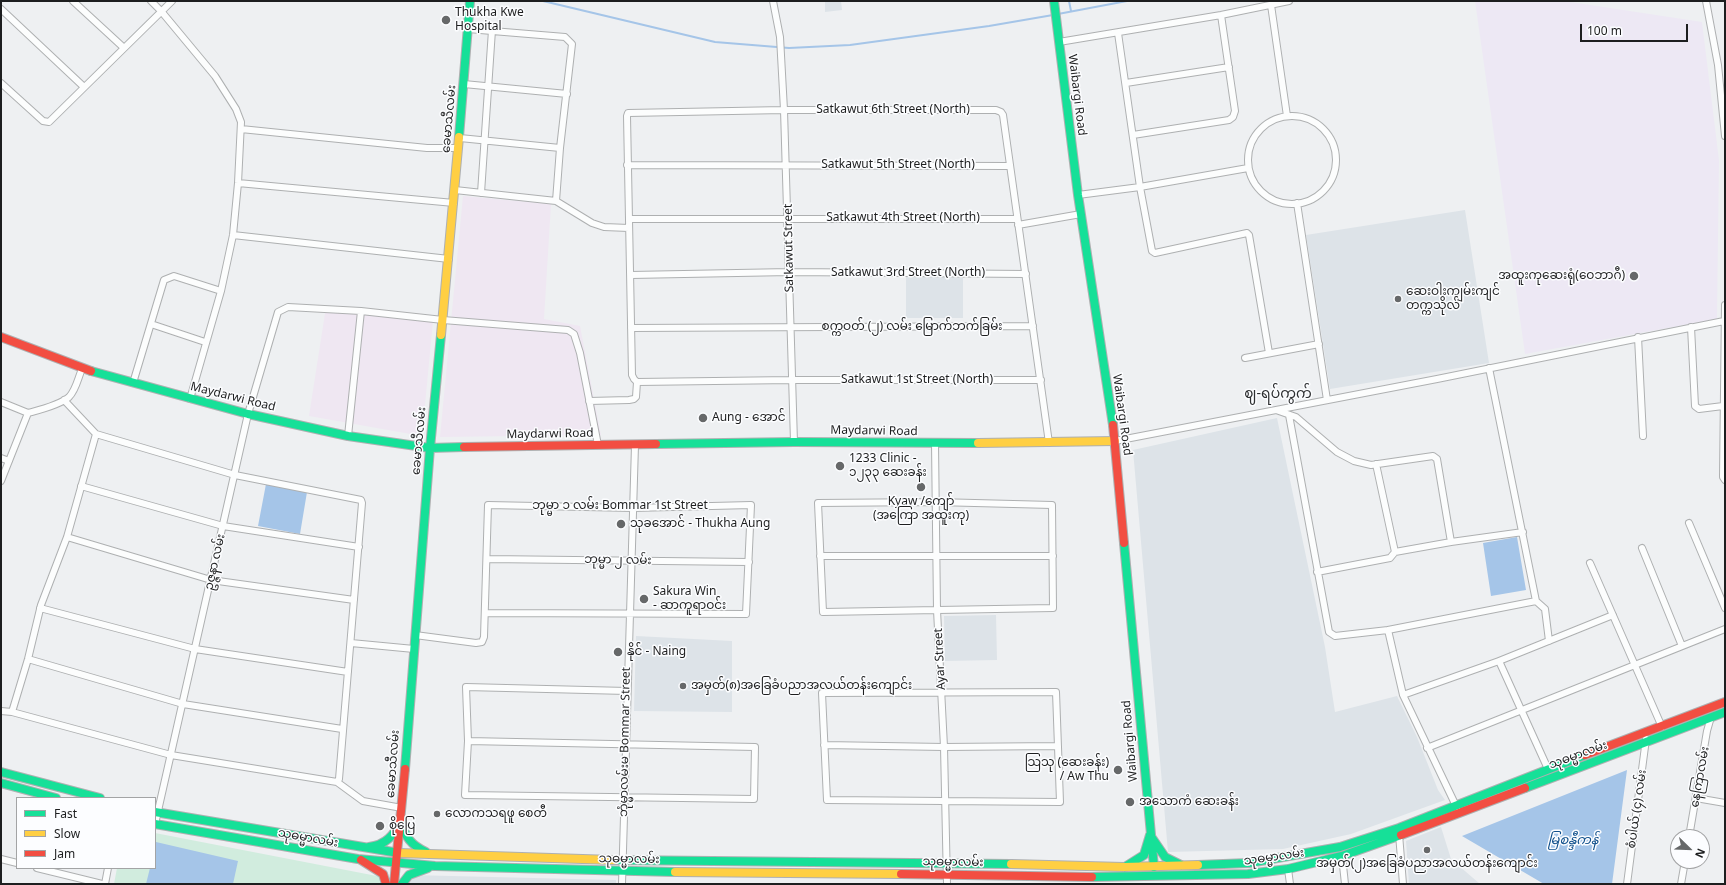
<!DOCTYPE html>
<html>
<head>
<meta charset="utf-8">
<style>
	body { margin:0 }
	#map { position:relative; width:1726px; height:885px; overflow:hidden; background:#eef0f2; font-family:"Noto Sans",sans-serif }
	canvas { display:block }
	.frame { position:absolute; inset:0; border:2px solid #1d1e1f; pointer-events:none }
	.legend { position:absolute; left:16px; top:797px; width:140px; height:72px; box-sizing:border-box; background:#fcfdff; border:1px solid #a3a4a5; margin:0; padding:5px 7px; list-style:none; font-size:12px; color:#1d1e1f }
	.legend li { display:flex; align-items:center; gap:8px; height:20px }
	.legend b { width:20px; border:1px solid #a3a4a5 }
	.north { position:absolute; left:1670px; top:829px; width:40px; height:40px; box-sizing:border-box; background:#fcfdff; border:1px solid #a3a4a5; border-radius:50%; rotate:113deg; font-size:11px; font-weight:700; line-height:16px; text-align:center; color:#1d1e1f }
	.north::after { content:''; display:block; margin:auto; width:14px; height:18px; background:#666869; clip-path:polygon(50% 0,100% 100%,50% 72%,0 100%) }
	.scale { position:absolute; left:1580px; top:24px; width:108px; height:18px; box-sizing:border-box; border:2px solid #1d1e1f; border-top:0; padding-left:5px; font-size:12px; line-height:14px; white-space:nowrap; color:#1d1e1f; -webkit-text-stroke:3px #fcfdff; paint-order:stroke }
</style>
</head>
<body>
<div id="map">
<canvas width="1726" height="885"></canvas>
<div class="frame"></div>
<ul class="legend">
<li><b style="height:5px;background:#16e098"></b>Fast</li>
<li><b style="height:5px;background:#ffcf43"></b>Slow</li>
<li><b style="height:5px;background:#f24e42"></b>Jam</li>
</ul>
<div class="north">N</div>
<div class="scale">100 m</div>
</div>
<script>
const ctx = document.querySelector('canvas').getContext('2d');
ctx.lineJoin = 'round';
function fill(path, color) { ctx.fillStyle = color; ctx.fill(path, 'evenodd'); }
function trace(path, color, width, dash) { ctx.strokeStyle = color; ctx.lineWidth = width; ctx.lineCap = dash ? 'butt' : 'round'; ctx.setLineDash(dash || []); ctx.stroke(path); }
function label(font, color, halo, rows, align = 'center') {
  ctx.font = font + ' "Noto Sans","Noto Sans Myanmar",sans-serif'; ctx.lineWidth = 3; ctx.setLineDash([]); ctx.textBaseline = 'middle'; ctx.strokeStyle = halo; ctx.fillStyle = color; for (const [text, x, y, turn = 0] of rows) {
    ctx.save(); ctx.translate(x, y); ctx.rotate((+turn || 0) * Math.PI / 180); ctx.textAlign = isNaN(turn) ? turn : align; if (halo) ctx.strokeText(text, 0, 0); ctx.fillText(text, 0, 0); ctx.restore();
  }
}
const commercial = new Path2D(`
	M463,196l88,8 -7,115 36,7 21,109 -161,2z
	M326,307l107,14 -11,115 -113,-20z`);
const built = new Path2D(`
	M825,1h16l1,9 -17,2z
	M1465,210l24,153 -159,26 -24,-154z
	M906,276h57v42h-57z
	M1277,418l48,229 10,65 62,-16 20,41 21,53 7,10 -94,34 -68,15 -115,3 -35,-402z
	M996,615l1,45 -52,1 -1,-45z
	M636,636l96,5v71l-98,-1z
	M1441,827l10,32 29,25h-71l-3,-43z
	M410,875l206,5v4h-207z`);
const medical = new Path2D(`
	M1475,1h89l138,21 17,138 -2,159 -192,35z`);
const green = new Path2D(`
	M155,833l227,44 -1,7h-267l3,-16h38z`);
const water = new Path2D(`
	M266,484l41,8 -7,42 -42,-8z
	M1517,537l9,53 -35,6 -8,-53z
	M1627,770l-15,114h-68l-82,-48z
	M156,842l82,19 -5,23h-87l4,-16h5z`);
const stream = new Path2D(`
	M543,1l172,41 74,6 61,-3 139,-19 64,-11
	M1069,1l2,10
	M1058,14l69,-13`);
const street = new Path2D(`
	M73,1l51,47
	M151,1l10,10 54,65 21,33 5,13 -3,61 -5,52 -12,56 -31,108
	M773,1l7,36 4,73 10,332
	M1706,1l12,64 7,71
	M1271,5l16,111
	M1,9l83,78
	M468,29l97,8 7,7 -12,104 -4,53
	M1118,33l22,154 12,64 3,2 92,-20 2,2 20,118
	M1059,42l162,-27 68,-14
	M1,83l42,38 6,1 123,-121
	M1126,83l103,-16
	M464,84l103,10
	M1248 160a44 44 0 1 1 88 0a44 44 0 1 1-88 0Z
	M241,129l186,19h31
	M1133,135l96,-15 4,-3 2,-6 -14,-96
	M460,138l100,10
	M627,165l383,1
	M238,183l216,20
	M455,190l101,11 36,22 12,4 25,1
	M481,193l11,-163
	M1078,195l62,-8 108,-19
	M1297,203l30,197
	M629,219h388
	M1018,225l63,-11
	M233,235l216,24
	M631,275l159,-3 236,2
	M1725,305l-2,172 2,3
	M151,324l54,18
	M1691,327l4,79 4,3 24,-3
	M631,328l402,-2
	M1638,337l5,99
	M1245,358l74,-14
	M637,382l155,-2h249
	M133,383l31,-103 10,-4 47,15
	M64,400l32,34
	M589,401l40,-1 5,-1 2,-2 1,-15 -3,-3 -2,-4 -5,-259 1,-3 156,-3h212l5,2 2,3 46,328
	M1,402l27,11
	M1276,410l20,7 41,35 17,9 17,4 62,-9 4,3 14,83
	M28,413c11,-3 32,-8 41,-16 7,-7 9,-19 13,-28
	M1289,415l40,217 6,4 53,-6 148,-29 -47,-233
	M96,434l139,41 126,25 1,3 -23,276 -2,3
	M348,436l13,-125
	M1115,441l322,-62 287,-58
	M935,443l2,167 7,137 3,137
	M1,458l8,3
	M1376,464l19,88
	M1,481l27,-68
	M81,486l142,40 136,21
	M936,502l116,3 1,103 -230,4 -5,-109z
	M1689,523l36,85
	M67,537l144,43 143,20
	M1642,548l40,98
	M820,556h233
	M487,559l262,3
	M1590,563l72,164
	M1317,572l73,-14 5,-6 56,-10 72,-10
	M1536,601l9,8 4,32
	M40,608l155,41 153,23
	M1388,630l15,65 54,113
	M415,635l61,8 6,-1 2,-5 4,-132 145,3 118,-3 -5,109 -261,-1
	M351,643l63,6
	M28,659l155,45 159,25
	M1499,661l49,108
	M1056,692l4,110 -233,-2 -5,-107z
	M1403,695l96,-34 114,-46
	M1,711l11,1 159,43 166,27
	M12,712l16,-53 13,-54 26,-68 29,-103
	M468,741l287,6 -1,52 -289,-4 3,-54 -2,-54 161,4
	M824,745l120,2 114,-1
	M1427,748l298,-119
	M337,782l26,19 39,7
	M1696,798l29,5
	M155,824l93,-410 30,-102 10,-5 73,4 82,9 125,10 6,4 6,19 18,92
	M1399,834l4,50
	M1689,837l18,-106 4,-14
	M1342,856l3,28
	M1,859l16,4
	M37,868l65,16
	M1288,869l2,15
	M105,884l3,-16
	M622,884l13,-439
	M1627,884l19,-145
	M1681,884l4,-23`);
const fast = new Path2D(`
	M1054,1l24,194 35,230
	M459,137l11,-136
	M91,371l157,43 100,22 82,12 34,-1
	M656,444l138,-2 184,1
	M1124,543l30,324
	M405,769l25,-321 11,-113
	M1,772l99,26
	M1,783l55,15
	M1525,788l200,-76
	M155,812l244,41
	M401,821c4,16 10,24 25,31
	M155,824l203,35 77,7 240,6
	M1150,835l15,22 16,8
	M369,847c17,-2 25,-12 32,-26
	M613,860l398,4
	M1198,865l51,-2 91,-16 59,-19 186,-73
	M1125,867l19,-12 6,-20
	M1092,877l156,-3 40,-5 54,-13 59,-21
	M402,884l7,-9 19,-7`);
const slow = new Path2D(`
	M441,335l18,-198
	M978,443l137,-2
	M399,853l214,7
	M1011,864l113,3 74,-2
	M675,872l226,2`);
const jam = new Path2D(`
	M1,337l90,34
	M1113,425l11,118
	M464,447l192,-3
	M1585,755l140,-53
	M1401,835l124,-47
	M361,860l22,14 3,10
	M901,874l191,3
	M394,884l11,-115`);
const markers = [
	[446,20,5,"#666869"],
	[1634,276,5,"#666869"],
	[1398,299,4,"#666869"],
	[703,418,5,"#666869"],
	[840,466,5,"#666869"],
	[921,487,5,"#666869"],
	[621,524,5,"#666869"],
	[644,599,5,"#666869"],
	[618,652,5,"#666869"],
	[683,686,4,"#666869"],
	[1118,770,5,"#666869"],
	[1130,802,5,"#666869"],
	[437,814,4,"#666869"],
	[380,826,5,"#666869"],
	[1427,850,4,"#666869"]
];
const poiNames = [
	["Thukha Kwe",455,13],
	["Hospital",455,27],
	["အထူးကုဆေးရုံ(ဝေဘာဂီ)",1625,276,"right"],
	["ဆေးဝါးကျွမ်းကျင်",1406,292],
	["တက္ကသိုလ်",1406,306],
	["Aung - အောင်",712,418],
	["1233 Clinic -",849,459],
	["၁၂၃၃ ဆေးခန်း",849,473],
	["Kyaw /ကျော်",921,502,"center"],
	["(အကြော အထူးကု)",921,516,"center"],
	["သုခအောင် - Thukha Aung",630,524],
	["Sakura Win",653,592],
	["- ဆာကူရာဝင်း",653,606],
	["နိုင် - Naing",627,652],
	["အမှတ်(၈)အခြေခံပညာအလယ်တန်းကျောင်း",691,686],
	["သြသု (ဆေးခန်း)",1109,763,"right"],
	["/ Aw Thu",1109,777,"right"],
	["အသောကံ ဆေးခန်း",1139,802],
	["လောကသရဖူ စေတီ",445,814],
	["စိုပြေ",389,826],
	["အမှတ်(၂)အခြေခံပညာအလယ်တန်းကျောင်း",1427,864,"center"]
];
const streetNames = [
	["Waibargi Road",1077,95,83],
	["Satkawut 6th Street (North)",893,110],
	["ခေမာသီလမ်း",449,119,-85],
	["Satkawut 5th Street (North)",898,165],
	["Satkawut 4th Street (North)",903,218],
	["Satkawut Street",789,248,-91],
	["Satkawut 3rd Street (North)",908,273],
	["စက္ကဝတ် (၂) လမ်း မြောက်ဘက်ခြမ်း",912,327],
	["Satkawut 1st Street (North)",917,380],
	["Maydarwi Road",233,397,14],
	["Waibargi Road",1122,415,82],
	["Maydarwi Road",874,431,1],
	["Maydarwi Road",550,434,-1],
	["ခေမာသီလမ်း",419,441,-85],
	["ဘုမ္မာ ၁ လမ်း Bommar 1st Street",620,506],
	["ဘုမ္မာ ၂ လမ်း",618,560,1],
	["ဥဇ္ဇနာ လမ်း",215,562,-77],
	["Ayar Street",940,659,-93],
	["Waibargi Road",1130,741,-95],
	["ဘုံမ္မာလမ်းမ Bommar Street",625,742,-89],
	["သုဓမ္မာလမ်း",1578,755,-20],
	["ခေမာသီလမ်း",393,764,-86],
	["နေကြာလမ်း",1700,777,-80],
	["စံပါယ် (၄) လမ်း",1637,809,-82],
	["သုဓမ္မာလမ်း",308,838,10],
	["သုဓမ္မာလမ်း",1274,857,-8],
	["သုဓမ္မာလမ်း",629,859,1],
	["သုဓမ္မာလမ်း",953,862,1]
];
const waterNames = [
	["မြစန္ဒီ‌ကန်",1573,840]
];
const quarterNames = [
	["ဈ-ရပ်ကွက်",1278,394]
];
fill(commercial, '#efe7f2');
fill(built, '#dde3e8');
fill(medical, '#ede8f4');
fill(green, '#d1ecde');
fill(water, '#a5c5e8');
trace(stream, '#a5c5e8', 2);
trace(street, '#aeb0b1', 8);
trace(fast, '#aeb0b1', 10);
trace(slow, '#aeb0b1', 10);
trace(jam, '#aeb0b1', 10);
trace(street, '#fcfdfd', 6);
trace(fast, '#16e098', 8);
trace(slow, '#ffcf43', 8);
trace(jam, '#f24e42', 8);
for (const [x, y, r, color] of markers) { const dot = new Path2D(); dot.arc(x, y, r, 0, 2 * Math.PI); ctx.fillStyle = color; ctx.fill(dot); trace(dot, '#fcfdff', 1.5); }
label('12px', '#1d1e1f', '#fcfdff', poiNames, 'left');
label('12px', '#1d1e1f', '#fcfdff', streetNames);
label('italic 13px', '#10508c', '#fcfdff', waterNames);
label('14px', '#2d2f31', '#fcfdff', quarterNames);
</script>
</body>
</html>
